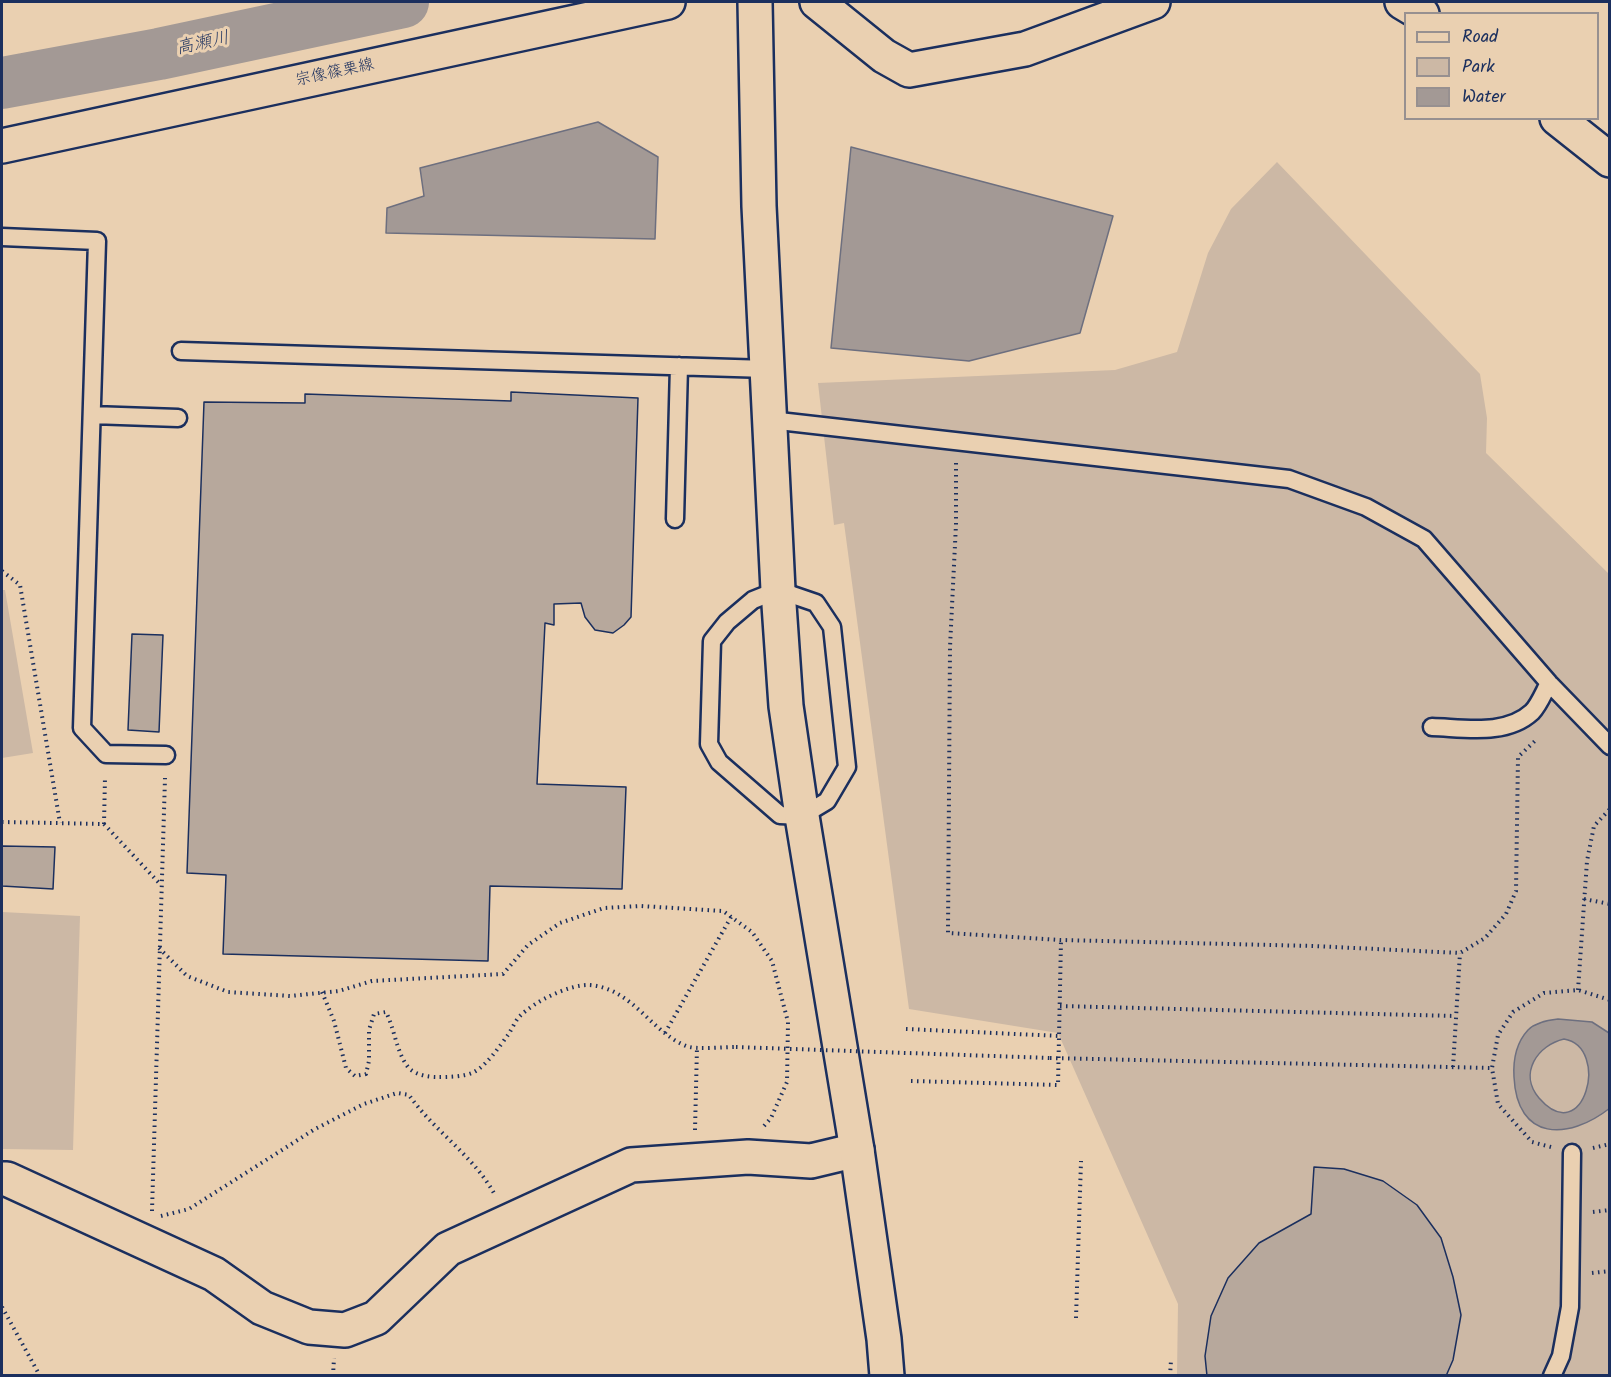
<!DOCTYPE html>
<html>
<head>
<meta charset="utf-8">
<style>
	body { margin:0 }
	#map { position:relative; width:1611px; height:1377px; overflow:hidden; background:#ead0b1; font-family:Kalam,sans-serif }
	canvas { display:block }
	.frame { position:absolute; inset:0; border:3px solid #1b2f5e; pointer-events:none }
	.legend { position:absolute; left:1404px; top:12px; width:195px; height:108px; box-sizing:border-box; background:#ead0b1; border:2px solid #979090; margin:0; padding:8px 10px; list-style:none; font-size:18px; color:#1b2f5e }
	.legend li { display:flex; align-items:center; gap:12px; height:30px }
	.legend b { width:30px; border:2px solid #979090 }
</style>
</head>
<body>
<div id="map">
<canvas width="1611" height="1377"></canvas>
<div class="frame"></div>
<ul class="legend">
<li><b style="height:8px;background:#ead0b1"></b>Road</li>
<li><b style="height:16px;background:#ccb8a5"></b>Park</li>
<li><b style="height:16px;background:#a39995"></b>Water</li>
</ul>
</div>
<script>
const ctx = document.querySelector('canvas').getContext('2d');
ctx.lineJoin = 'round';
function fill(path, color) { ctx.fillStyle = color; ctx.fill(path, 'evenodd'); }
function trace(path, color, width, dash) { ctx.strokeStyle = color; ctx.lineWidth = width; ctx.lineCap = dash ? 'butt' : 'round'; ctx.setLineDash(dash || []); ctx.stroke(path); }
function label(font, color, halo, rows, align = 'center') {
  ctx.font = font + ' Kalam,"Klee One",sans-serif'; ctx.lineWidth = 6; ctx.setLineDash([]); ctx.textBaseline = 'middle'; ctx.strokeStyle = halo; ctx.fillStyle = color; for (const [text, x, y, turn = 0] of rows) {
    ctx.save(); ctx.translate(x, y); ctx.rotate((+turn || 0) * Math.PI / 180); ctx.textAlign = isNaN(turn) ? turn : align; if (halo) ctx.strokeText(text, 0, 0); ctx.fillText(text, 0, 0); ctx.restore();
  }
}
const green = new Path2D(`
	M1277,162l203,212 7,44 -1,35 123,121v801h-432l1,-71 -120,-271 -149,-24 -65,-486 -10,2 -16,-142 297,-13 62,-18 31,-99 23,-44z
	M2,590h3l28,163 -31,5z
	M2,912l78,4 -7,234 -71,-1z`);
const water = new Path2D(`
	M598,122l60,35 -3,82 -269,-6 1,-25 37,-12 -4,-28z
	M851,147l262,69 -33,117 -111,28 -138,-13z
	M1558,1019l34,3 17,11 1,75c-42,33 -93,33 -96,-31 -1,-17 2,-34 14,-47 8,-8 20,-10 30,-11zM1564,1039c47,8 20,111 -25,59 -21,-25 -1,-53 25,-59z`);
const river = new Path2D(`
	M2,83l157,-29 244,-52`);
const building = new Path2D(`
	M511,392l127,6 -7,219 -7,8 -11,8 -18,-3 -10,-13 -4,-14 -27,1v21l-9,-2 -8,161 89,3 -4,102 -132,-3 -2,75 -265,-7 3,-79 -39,-2 17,-471 101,1v-9l206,7z
	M132,634l31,1 -4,97 -31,-2z
	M2,846l53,1 -2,42 -51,-3z
	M1314,1167l30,2 39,12 34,24 24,33 12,39 8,38 -8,45 -7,16h-239l-2,-20 6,-40 17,-38 31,-35 52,-29z`);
const path = new Path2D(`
	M956,463v61l-6,123 -2,286 113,7 252,6 147,7 25,-15 21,-24 10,-23 2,-134 18,-17
	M2,571l18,14 40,238
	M2,822l102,2 57,61
	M104,824l1,-47
	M1584,899l26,5
	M159,948l28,28 41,16 62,4 49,-5 33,-10 131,-7 25,-29 32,-22 44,-15 37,-2 82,5 29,21 20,29 16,61 -1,60 -16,36 -7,8
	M1578,990l9,-129 7,-35 16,-17
	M322,992l12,29 12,47 9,8 11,-2 3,-13v-31l5,-16 12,-2c9,18 10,39 22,55 7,8 20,10 29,10 11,0 27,0 37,-5 13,-7 25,-25 34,-37 4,-6 7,-14 12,-19 15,-15 50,-32 70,-31 43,4 60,46 96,61 10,4 37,1 50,1
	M1060,1006l395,10
	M906,1029l154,7
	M665,1033l66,-116
	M1050,1058l442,10
	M1453,1067l7,-114
	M911,1081l147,4 3,-145
	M695,1130l2,-83
	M1551,1147l-19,-5 -34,-38 -6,-36 6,-33 15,-23 31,-19 34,-3 32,10
	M1593,1148l17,-4
	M152,1211l13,-433
	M1593,1212l17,-2
	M161,1216l28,-7 126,-80 49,-25 33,-11 12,2c25,36 65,61 86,100
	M1592,1273l18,-2
	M2,1307l38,69
	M1076,1318l5,-157
	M333,1376l1,-18
	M1170,1376l1,-16`);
const service = new Path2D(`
	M2,237l95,4 -15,487 24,26 60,1
	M181,351l586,18
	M92,415l86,3
	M770,420l519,59 77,28 58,32 125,144 61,63
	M675,519l4,-153
	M778,590l38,13 16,24 15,140 -20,34 -25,15 -22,-1 -61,-53 -10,-18 3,-103 15,-19 26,-22z
	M1432,727c33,1 74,9 100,-15 7,-7 12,-20 17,-29
	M1552,1376l9,-20 9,-49 2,-154`);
const minor = new Path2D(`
	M817,2l67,54 25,14 116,-21 128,-47
	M1402,2l20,12
	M1557,118l53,42
	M2,1179h5l207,95 48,34 47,19 36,3 31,-12 72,-69 183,-84 117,-8 63,4 46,-11`);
const tertiary = new Path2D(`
	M755,2l4,204 19,384 8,116 16,110 55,334 27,189 3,37`);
const primary = new Path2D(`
	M2,146l666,-144`);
const pathBridge = new Path2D(`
	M736,1047l314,11`);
const streetNames = [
	["宗像篠栗線",335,74,-12]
];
const waterNames = [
	["高瀬川",203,45,-12]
];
fill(green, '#ccb8a5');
fill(water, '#a39995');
trace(water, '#6d6f7f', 1.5);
trace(river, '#a39995', 52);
fill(building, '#b7a89c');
trace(building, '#1b2f5e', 1.5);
trace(service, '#1b2f5e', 21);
trace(minor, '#1b2f5e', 38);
trace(tertiary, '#1b2f5e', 38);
trace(primary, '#1b2f5e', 38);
trace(path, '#1b2f5e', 4, [1.5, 4.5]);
trace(service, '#ead0b1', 16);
trace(minor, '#ead0b1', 33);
trace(tertiary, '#ead0b1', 33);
trace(primary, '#ead0b1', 33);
trace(pathBridge, '#1b2f5e', 4, [1.5, 4.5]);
label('16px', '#1b2f5e', '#ead0b1', streetNames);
label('italic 18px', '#2f3f66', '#ead0b1', waterNames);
</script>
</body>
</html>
